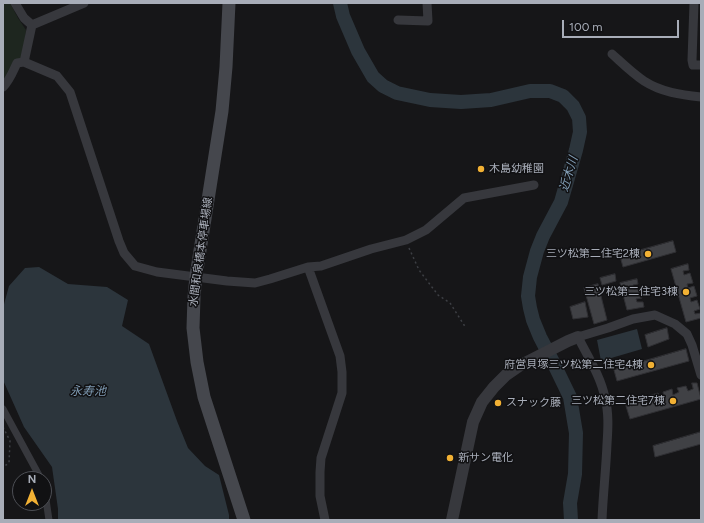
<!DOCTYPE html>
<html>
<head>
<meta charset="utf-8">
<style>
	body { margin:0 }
	#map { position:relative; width:704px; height:523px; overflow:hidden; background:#161618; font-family:Figtree,sans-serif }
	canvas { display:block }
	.frame { position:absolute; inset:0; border:4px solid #a8adb8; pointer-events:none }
	.north { position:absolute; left:12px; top:471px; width:40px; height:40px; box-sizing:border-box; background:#111113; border:1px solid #4d4f55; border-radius:50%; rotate:0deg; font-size:11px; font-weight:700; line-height:16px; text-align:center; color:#a8adb8 }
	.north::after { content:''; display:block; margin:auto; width:14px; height:18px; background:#f2b134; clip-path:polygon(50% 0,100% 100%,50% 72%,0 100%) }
	.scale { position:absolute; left:562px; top:20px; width:117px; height:18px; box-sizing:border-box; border:2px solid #a8adb8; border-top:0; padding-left:5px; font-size:12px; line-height:14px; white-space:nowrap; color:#a8adb8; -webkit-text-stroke:3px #111113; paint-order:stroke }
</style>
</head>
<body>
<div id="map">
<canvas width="704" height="523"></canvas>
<div class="frame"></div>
<div class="north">N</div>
<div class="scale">100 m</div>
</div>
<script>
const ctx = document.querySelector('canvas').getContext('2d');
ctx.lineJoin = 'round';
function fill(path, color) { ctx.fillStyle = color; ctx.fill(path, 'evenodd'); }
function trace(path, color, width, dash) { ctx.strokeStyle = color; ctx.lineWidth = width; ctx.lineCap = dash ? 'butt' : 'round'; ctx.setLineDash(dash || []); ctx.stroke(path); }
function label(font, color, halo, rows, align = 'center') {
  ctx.font = font + ' Figtree,"Noto Sans JP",sans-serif'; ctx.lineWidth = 3; ctx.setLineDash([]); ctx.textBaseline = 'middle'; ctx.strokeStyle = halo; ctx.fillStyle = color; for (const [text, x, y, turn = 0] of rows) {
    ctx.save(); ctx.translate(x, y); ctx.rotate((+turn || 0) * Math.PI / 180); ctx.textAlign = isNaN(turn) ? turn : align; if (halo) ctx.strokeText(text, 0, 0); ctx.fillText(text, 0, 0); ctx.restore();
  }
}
const green = new Path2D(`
	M3,3h7l8,15 8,12 -2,32 -21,25z`);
const water = new Path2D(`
	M39,267l29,17 39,3 21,13 -6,26 27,18 28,77 11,27 17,18 14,9 10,40v5h-171v-11l-6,-42 -28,-40 -21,-47v-72l6,-22 16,-18z
	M637,329l5,20 -41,12 -4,-21z`);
const river = new Path2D(`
	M340,3l3,13 15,35 15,26 10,9 14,7 33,7 31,2 30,-2 39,-9h20l13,5 10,10 6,12 1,14 -4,18 -15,52 -18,34 -6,15 -7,26 -2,19 2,12 3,12 7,17 13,25 17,35 6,36 -1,41 -5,29 1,17`);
const building = new Path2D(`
	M673,241l3,11 -53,15 -3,-11z
	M688,264l1,6 -6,1 1,4 6,-2 3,10 -6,1 1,4 6,-2 3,10 -7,2 1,4 6,-2 3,9 -6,2 1,3 6,-1v5l-15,4 -15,-53z
	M615,274l1,7 -14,4 -2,-7z
	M637,279l1,5 -5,1 1,4 5,-1 3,10 -6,1 1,3h6l1,5 -17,3 -7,-27z
	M598,284l9,36 -13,4 -10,-36z
	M585,302l3,15 -15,2 -3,-12z
	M667,328l2,11 -21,8 -3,-12z
	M686,349l3,12 -72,20 -3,-11z
	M692,383h5l4,16 -71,20 -5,-16 4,-1 2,4 5,-1 -1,-5 9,-3 1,5 5,-1 -2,-5 10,-3 2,6 4,-1 -1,-6 9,-3 1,6 6,-3 -2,-4 9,-2 2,5 5,-2z
	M701,432v12l-46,13 -2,-11z`);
const path = new Path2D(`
	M409,248l10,22 19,25 12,8 16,25
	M3,427l7,14 -1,22 -6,4`);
const pedestrian = new Path2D(`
	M3,409l38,70
	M44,486l5,34`);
const minor = new Path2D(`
	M15,3l9,15 8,7
	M694,3l-2,57 1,5h8
	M398,20l30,1 -1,-18
	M32,25l52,-22
	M612,54c10,9 20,19 32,27 17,11 37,14 57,16
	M24,62l8,-37
	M3,87c7,-7 10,-16 14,-24l7,-1 33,14 13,16 49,149 5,12 11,13 22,6 70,9 28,2 15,-4 38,-12 13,-1 50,-17 35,-9 20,-10 38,-32 70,-13
	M308,267l32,89 2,16v21l-21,65 -1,14v24l5,24
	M602,520c1,-25 4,-51 5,-76 1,-15 2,-31 -2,-46 -4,-21 -17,-41 -27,-61l30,-9 25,-9 22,-4 20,9 12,10 5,11 9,30`);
const tertiary = new Path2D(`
	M452,520l21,-98 9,-20 12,-15 12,-12 13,-9 49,-25 10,-4`);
const secondary = new Path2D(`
	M229,3l-3,64 -4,44 -26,165 -2,21 -1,31 4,34 7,35 40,123`);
const markers = [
	[481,169,4,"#f2b134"],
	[648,254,4,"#f2b134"],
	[686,292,4,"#f2b134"],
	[651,365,4,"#f2b134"],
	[673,401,4,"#f2b134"],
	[498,403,4,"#f2b134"],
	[450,458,4,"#f2b134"]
];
const poiNames = [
	["木島幼稚園",489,169,"left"],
	["三ツ松第二住宅2棟",640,254],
	["三ツ松第二住宅3棟",678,292],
	["府営貝塚三ツ松第二住宅4棟",643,365],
	["三ツ松第二住宅7棟",665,401],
	["スナック藤",506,403,"left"],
	["新サン電化",458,458,"left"]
];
const streetNames = [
	["水間和泉橋本停車場線",201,252,-82]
];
const waterNames = [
	["近木川",569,174,-73],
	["永寿池",88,391]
];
fill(green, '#1e261f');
fill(water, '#2c353c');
trace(river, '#2c353c', 14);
fill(building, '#404145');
trace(building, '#303034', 1);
trace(path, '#3d3f44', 1.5, [2, 3]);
trace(pedestrian, '#37383d', 7);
trace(minor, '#37383d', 9);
trace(tertiary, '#37383d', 12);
trace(secondary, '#45474d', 13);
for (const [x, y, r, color] of markers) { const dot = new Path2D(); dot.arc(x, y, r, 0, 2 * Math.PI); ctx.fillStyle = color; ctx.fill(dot); trace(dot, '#111113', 1.5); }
label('11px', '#a8adb8', '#111113', poiNames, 'right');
label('11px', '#a8adb8', '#111113', streetNames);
label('italic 12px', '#7f9bb3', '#111113', waterNames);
</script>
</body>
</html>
